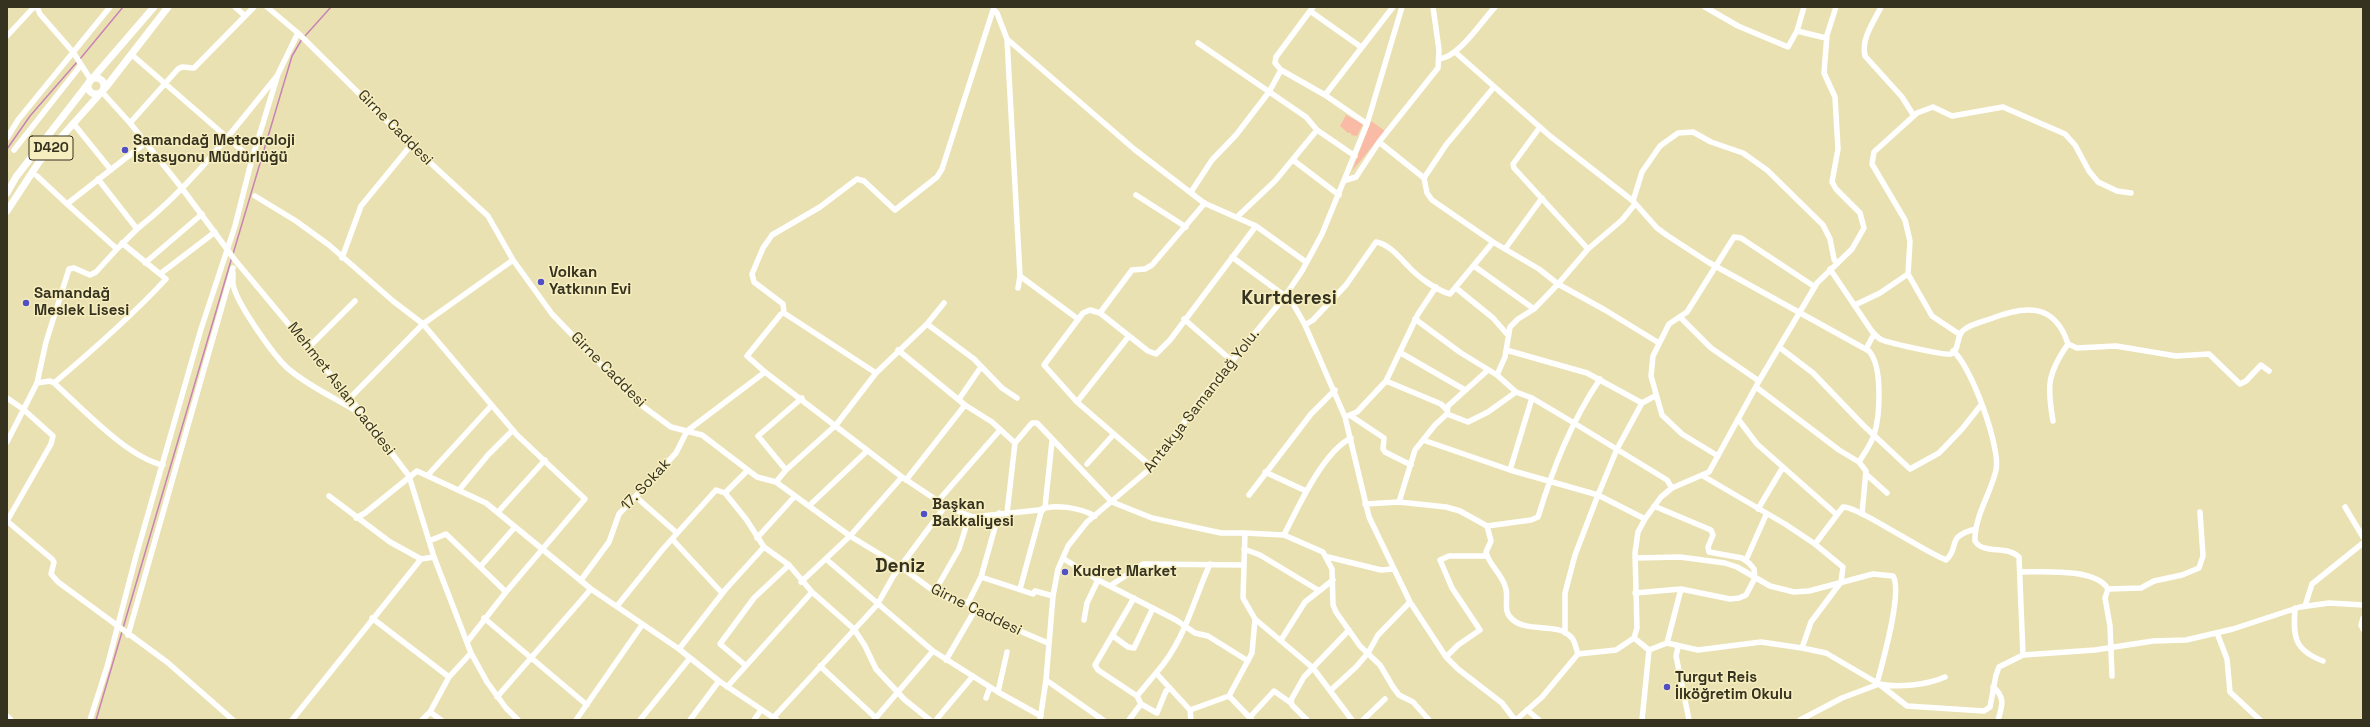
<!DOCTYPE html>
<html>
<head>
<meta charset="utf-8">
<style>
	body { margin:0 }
	#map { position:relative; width:2370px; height:727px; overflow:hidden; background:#eae1b2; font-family:"Space Grotesk",sans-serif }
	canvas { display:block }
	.frame { position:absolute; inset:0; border:8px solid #363220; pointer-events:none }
</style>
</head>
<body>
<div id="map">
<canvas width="2370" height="727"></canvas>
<div class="frame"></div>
</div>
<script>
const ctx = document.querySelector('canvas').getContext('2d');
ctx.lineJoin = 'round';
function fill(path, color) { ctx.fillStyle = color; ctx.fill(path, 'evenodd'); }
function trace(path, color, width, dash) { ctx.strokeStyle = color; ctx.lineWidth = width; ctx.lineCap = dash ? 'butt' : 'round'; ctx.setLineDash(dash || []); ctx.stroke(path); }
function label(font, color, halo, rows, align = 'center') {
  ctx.font = font + ' "Space Grotesk",sans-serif'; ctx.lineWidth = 3; ctx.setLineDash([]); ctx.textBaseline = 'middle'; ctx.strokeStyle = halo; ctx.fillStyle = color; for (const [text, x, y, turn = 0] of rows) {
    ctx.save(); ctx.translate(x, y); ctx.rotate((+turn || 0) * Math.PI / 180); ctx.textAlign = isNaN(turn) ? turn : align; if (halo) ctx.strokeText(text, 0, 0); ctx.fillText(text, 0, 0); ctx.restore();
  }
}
const green = new Path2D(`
	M1346,115l17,9 -6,12 -6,-1v-2h-3l-8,-7z
	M1371,121l14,10 -33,40z`);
const stream = new Path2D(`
	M305,36l26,-29
	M80,59l43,-52
	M7,149l23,-33 47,-54
	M233,254l59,-198 10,-17
	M123,628l109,-371
	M96,720l26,-88`);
const minor = new Path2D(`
	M37,7l3,7 33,38 18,28
	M235,7l10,9
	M267,7l31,26 113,112 77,71 25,44 39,54 85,88 34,25 31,8 55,42 19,5 74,54 51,31 30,22 19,10 18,4 19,14 61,26
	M1705,7l33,19 50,21 9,-16 7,-24
	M1836,7l-9,28 -3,38 11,24 3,52 -6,33 4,7 24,24 4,15 -12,21 -35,34 -58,98 -50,91 -37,16 -11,9 -16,22 -7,13 -3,21 2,75 -3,10 15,12 18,-7 31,7 63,-8 41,6 24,5 53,31c19,4 48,1 66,-7
	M1881,7c-8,16 -20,32 -16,49l37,41 12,19
	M994,10l3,3 10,26 13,237 58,43
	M1310,11l51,36
	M1797,31l29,7
	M7,36l27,-29
	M1007,39l127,110 70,54 52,23 50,36
	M1198,43l108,74 11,13 38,26
	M1455,52l95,84 83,65 24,27 11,8 40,26 161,89c14,16 11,65 5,84 -3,9 -10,19 -15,27
	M131,54l121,105
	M1439,59c20,-2 42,-37 56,-52
	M1281,70l44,25 42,29
	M102,92l28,31 51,64 54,73 115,138 59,78 25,81 37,96 16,29 19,26 12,12
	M1325,95l68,-88
	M73,123l38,47
	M130,123l48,-54 4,-2 12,1 60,-61
	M1540,127l-27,37 1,4 74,81
	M7,138l11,-18 92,-113
	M1379,142l45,36 3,15 5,7 61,42 46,27 19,15 30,-35 34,-29 13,-16
	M14,150l67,-85
	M1293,160l46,35
	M37,176l30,28 78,-61
	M1424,178l22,-33 48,-58
	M98,179l39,50c55,-43 96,-99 140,-153
	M1346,180l10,-3 23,-35 59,-74 1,-18 -6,-43
	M1191,192l21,-32 24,-25 33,-43 12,-22 -6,-7 1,-6 37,-50
	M1136,195l50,32
	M255,196l41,25 33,24 64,56 30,23 94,111 68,64 -79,93 -39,50
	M1633,201l9,-29 18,-26 18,-13 15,-1 18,10 32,11 24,17 56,55 7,14 4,20 3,5
	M67,204l50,45 20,-20
	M1237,217l38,-36 42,-51
	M122,243l38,31 55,-42
	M117,249l-21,23 -6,3 -16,-7 -5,1 -23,73 -9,41 13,-2 4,2c39,-33 77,-66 112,-104l-6,-5
	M1505,249l37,-51
	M1232,257l53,39
	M342,258l19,-52 50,-61
	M145,263l57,-49
	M1474,266l60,43
	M1830,269l41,61c3,4 7,8 11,10 8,3 64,16 69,14 10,-5 4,-19 14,-25 7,-5 17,-7 25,-10 36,-14 65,-16 78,25l9,4 39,-2 60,10 33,-2 31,30 6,-3 15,-16 8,6
	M233,273c0,5 -1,11 1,15 5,18 42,72 57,83 22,18 47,28 70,43
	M1018,288l2,-12
	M1456,288l37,30 14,16
	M1287,293l18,32 40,92 24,100 41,85 36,55 12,12 44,34 13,17
	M1855,305l25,-12 28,-19
	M1100,313l48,38 8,3 14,-14 86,-114
	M1680,317l31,31 48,33
	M1184,319l48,42
	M1415,319l46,34 36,22 19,17 16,6 42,25 93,57 5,8
	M927,324l47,35 28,29 15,10
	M1305,325l8,-5 33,-35 30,-43c13,2 24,16 32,24 10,11 28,24 42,28l43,-52
	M1959,334l-27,-18 -24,-42 2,-33 -5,-21 -33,-56 2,-12 43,-39 16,-6 19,9 51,-9 62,27 10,11 14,26 9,11 19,9 14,2
	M309,347l46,-46
	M1779,347l34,26 51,53 46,43 29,-16 23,-24 19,-24
	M1866,349l8,-15
	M898,350l67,55 -59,75
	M1506,350l81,23 55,30
	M1953,351c18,14 48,97 43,119 -5,23 -22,47 -21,71 8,14 33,4 44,16l4,98
	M1401,353l64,37
	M765,372l-18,-16 34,-42 3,-1
	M876,373l51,-49 17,-21
	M1497,375l8,-18 5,-30 8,-8 16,-10 24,-25 47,26 54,33
	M1386,381l55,23 5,5
	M54,383c28,25 74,75 109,82
	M1756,387l83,63 20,12 7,9 -4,43
	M7,398l16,11 30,27 -2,8 -44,77
	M350,398l73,-74 90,-64
	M959,399l22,-32
	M1077,402l52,-66
	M965,405l27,17 23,21
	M1447,414l21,8 20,-10 28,-20
	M1351,416l33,22 -1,11 2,3 26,13
	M1345,417l12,-5 29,-31 32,-67 18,-27
	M1738,419l19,25 79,70
	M2053,421c-6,-35 -6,-47 15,-77
	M1423,440l87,30 88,25 47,24
	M7,442l30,-59
	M1015,443l17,-20h5l75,79 40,16 69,15h24
	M1718,456l-36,-22 -20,-19 -11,-39 2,-20 16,-32 18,-12 47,-75 7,1 74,49
	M1087,464l27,-30
	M1152,467l-75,-65 -33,-37 39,-52 7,-3 10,3 32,-43 13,-1 7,-4 53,-62
	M786,470l-28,-34 44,-38
	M1510,470l22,-72
	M1265,472l41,19
	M1866,474l21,19
	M428,475l63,-69
	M1703,476l82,48 30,20 28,23 -2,15 -30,40 -9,26
	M776,482l10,-12 50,-45 40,-52 -92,-60 -1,-9 -29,-22 -2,-8 11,-26 9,-13 48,-28 37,-28 7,2 31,29 42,-33 5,-8 52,-162
	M459,490l29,-35 25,-25
	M725,493l21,26 18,28 25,18 23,27 42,37 11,17 11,23 29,31 25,20
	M1249,495l62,-81 24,-24
	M329,496l61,46 31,17 13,-2
	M636,497l41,36
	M938,501l62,-71
	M1399,502l16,-52 20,-25 12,-11 1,-8 40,-36
	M1365,504l34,-2 47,5 14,4 27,15 44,-6 7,-3c15,-49 33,-95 62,-138
	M810,505l57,-54
	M2345,507l18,30
	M1758,509l25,-42
	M498,512l47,-52
	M1007,513l8,-70
	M356,518l9,-5 52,-42 69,32 105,86 88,60 40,32 58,39
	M7,521l45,38 2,3 -3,12 7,8 109,80 66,58
	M1487,526l4,15 -5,11c3,13 15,21 19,34 5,12 -4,25 8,34 16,13 44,2 58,17 4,3 5,12 7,17l38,-4 18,-12
	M1284,535c14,-28 39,-83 67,-97
	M757,538l38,-42
	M672,539l50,54
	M429,541l17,-7 60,58
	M1815,544l28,-37c14,-1 81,45 103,53 15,-13 -2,-23 30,-31
	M1244,549l16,6 58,35
	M1328,557l53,13 12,-1
	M1635,558l45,-1 45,6 12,4 33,19 24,6 15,-1 64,-17 20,2c10,16 -11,88 -16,107
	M826,559l107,92 65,41 43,24
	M1064,559l34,21 78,40 19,13 13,3 40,25
	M1746,560l20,-45
	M480,567l35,-40
	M2021,572c21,0 75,-4 87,17
	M981,577l52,17 2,-3 18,5
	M581,580l28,-38 10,-28 57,-61 11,-22 78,-59 137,105 36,24 24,12 11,4 66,-7c15,-7 41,-2 56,6
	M801,582l49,-46 52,-59
	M1110,586l33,-22 99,1
	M1020,589l21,-77 4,-5 7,-66
	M2108,589l33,-1 13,-7 28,-6 17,-7 4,-12 -3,-44
	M2108,589l-3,9 5,28 2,50
	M935,591l24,-42 10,-32
	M1635,593l46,-4 49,10 9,-1 7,-3 9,-17 -1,-9 -5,-6 -7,-5 -33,-6 -1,-5 5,-12 -2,-5 -57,-24
	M1134,598l-39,67 3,5 39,26
	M968,603l13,-26 18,-64
	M617,606l46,-57 53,-59 9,3 23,-23
	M2305,606l7,-22 51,-41
	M2295,608c-2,29 -1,42 28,53
	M372,618l77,59
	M484,618l103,87
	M2363,618l-2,7 2,4
	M1084,620l3,-17 11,-23
	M1565,633v-40l10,-38 23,-60 19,-46 25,-46 13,-7
	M2217,633l10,26 3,33 30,28
	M128,635l105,-367
	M1113,636l15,11 6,1 19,-40
	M1281,640l24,-38 28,-22
	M1667,643l14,-54
	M1678,647l-2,9 13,64
	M679,649l46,-59 39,-43
	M1446,657l12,-12 22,-15 -28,-42 -12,-28 9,-4h38
	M946,660l29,-50
	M745,665l-25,-21 34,-46 35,-33
	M820,666l56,52
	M1046,680l57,40
	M727,687l85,-95
	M1993,687c13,10 9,20 5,33
	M1331,690l25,-23 12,-14 10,-18 32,-33
	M998,692l9,-40
	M497,697l94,-108
	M986,698l4,-11
	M1141,704l16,9 9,-22 4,-3
	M1190,710l39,-14
	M1527,710l12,10
	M430,712l11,8
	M7,716l4,4
	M1250,717l24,-26 17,12
	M773,718l104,-113 17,-30 52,-70
	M90,720l17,-53 29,-111 65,-227 34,-103 17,-67 26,-85 20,-41
	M292,720l129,-161
	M422,720l8,-8 19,-35 22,-24
	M576,720l66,-95
	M640,720l50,-62
	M690,720l29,-39
	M754,720l7,-10
	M874,720l59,-69
	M936,720l37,-44
	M1040,720l6,-40 7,-84 5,-27 10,-23 19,-24 65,-55 48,-67 83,-101 19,-28 20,-37 45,-110 35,-117
	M1129,720l12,-16 -4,-8 19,-23
	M1191,720l-1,-10 -34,-37c29,-32 37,-72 54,-109
	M1252,720l-23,-24 23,-43 3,-34
	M1307,720l-15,-15 -1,-5 13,-23 45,-47
	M1352,720l-39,-52 -58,-49 -12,-21 2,-65 39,2 39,17 9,17 1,36 3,7 24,34 20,19 13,22 6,8 14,7 16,18
	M1363,720l22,-21
	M1516,720l26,-23 36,-43
	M1642,720l7,-70
	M1800,720l42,-22 37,-14 28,22 77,5 6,-4 6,-32 3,-8 24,-12 72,-5 58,-9 33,-1 47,-11 67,-22 29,-4 34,2`);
const major = new Path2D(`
	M88 86a8 8 0 1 1 16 0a8 8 0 1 1-16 0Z
	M7,193l9,-16 75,-97 63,-73
	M7,211l32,-49 67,-75 62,-80`);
const markers = [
	[125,150,4,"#514fc6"],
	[541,282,4,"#514fc6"],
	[26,303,4,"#514fc6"],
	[924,514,4,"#514fc6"],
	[1065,572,4,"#514fc6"],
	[1667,687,4,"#514fc6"]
];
const shields = [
	[51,148,44]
];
const shieldNames = [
	["D420",51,148]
];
const streetNames = [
	["Girne Caddesi",395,128,45],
	["Girne Caddesi",608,370,45],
	["Mehmet Aslan Caddesi",341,389,52],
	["Antakya Samandağ Yolu.",1202,401,-52],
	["17. Sokak",646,485,-47],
	["Girne Caddesi",976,610,26]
];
const poiNames = [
	["Samandağ Meteoroloji",133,141],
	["İstasyonu Müdürlüğü",133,158],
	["Volkan",549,273],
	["Yatkının Evi",549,290],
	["Samandağ",34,294],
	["Meslek Lisesi",34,311],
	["Başkan",932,505],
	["Bakkaliyesi",932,522],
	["Kudret Market",1073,572],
	["Turgut Reis",1675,678],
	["İlköğretim Okulu",1675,695]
];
const districtNames = [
	["Kurtderesi",1289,299],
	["Deniz",900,567]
];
fill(green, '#f9baa6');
trace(stream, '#c883b4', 1.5);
trace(minor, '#fff', 5.5);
trace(major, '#fff', 7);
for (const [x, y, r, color] of markers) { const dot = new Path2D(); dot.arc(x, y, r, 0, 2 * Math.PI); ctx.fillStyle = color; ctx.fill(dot); trace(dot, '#f7eebf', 1.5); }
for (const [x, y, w] of shields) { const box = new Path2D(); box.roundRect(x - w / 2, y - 12, w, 24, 3); ctx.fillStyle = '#f7eebf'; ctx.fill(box); trace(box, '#363220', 1); }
label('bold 14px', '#363220', null, shieldNames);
label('15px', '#363220', '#f7eebf', streetNames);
label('bold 15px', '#363220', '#f7eebf', poiNames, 'left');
label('bold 19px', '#363220', '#f7eebf', districtNames);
</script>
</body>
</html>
